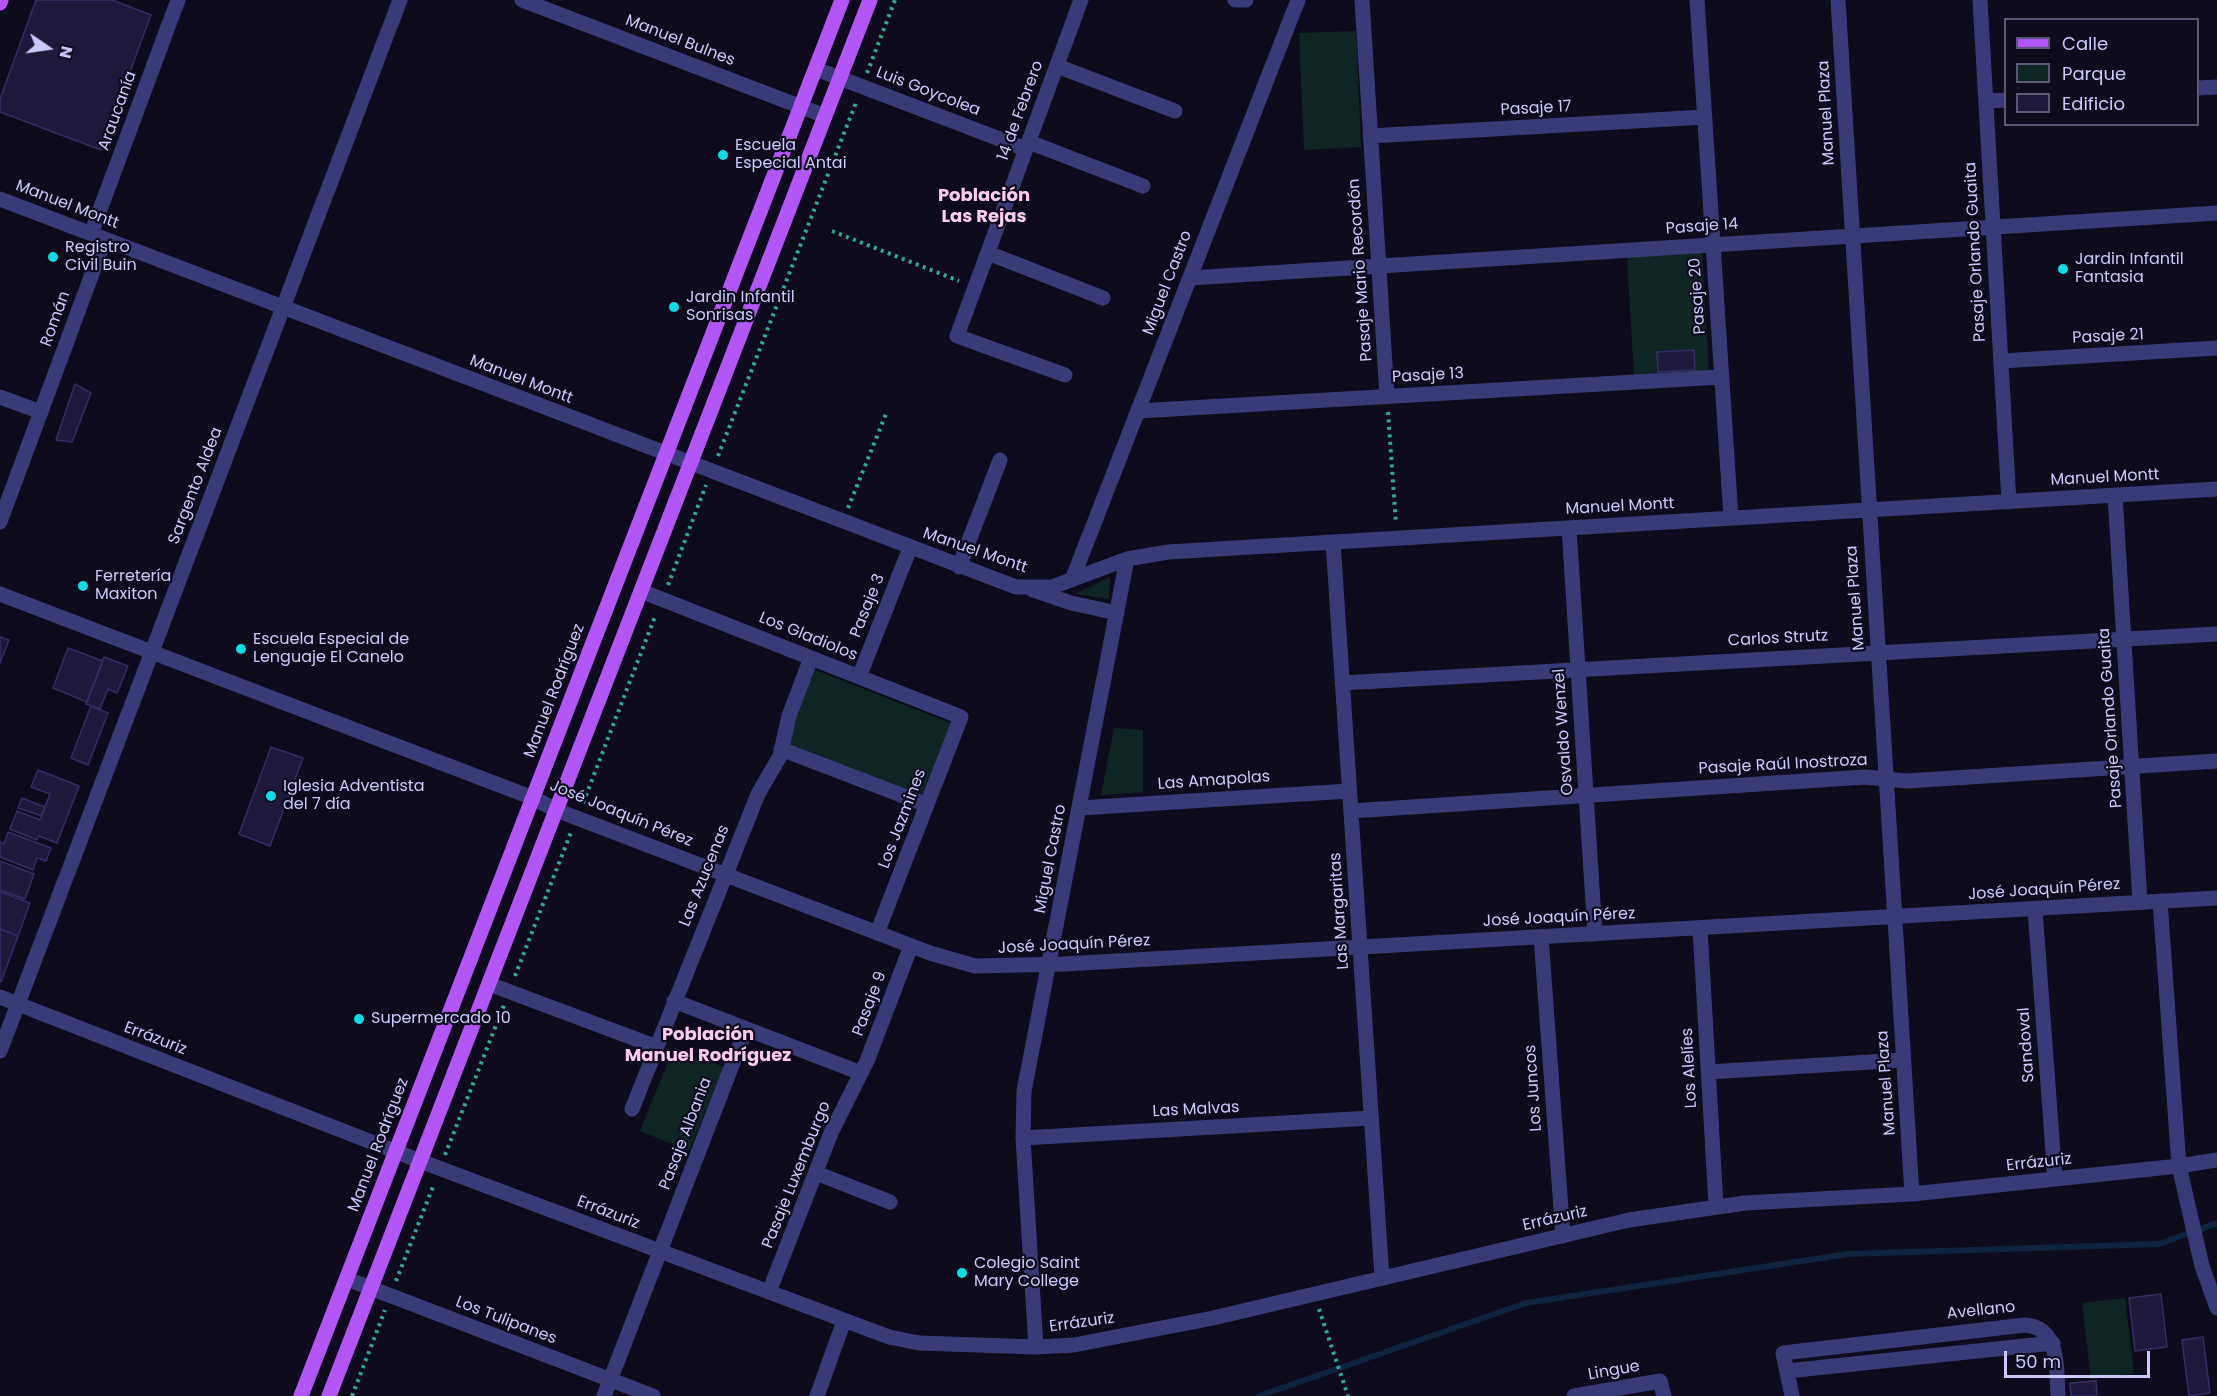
<!DOCTYPE html>
<html>
<head>
<meta charset="utf-8">
<style>
	body { margin:0 }
	#map { position:relative; width:2217px; height:1396px; overflow:hidden; background:#0e0c1c; font-family:Poppins,sans-serif }
	canvas { display:block }
	.legend { position:absolute; left:2004px; top:18px; width:195px; height:108px; box-sizing:border-box; background:#0e0c1c; border:2px solid #5a5876; margin:0; padding:8px 10px; list-style:none; font-size:18px; color:#ccc9fc }
	.legend li { display:flex; align-items:center; gap:12px; height:30px }
	.legend b { width:30px; border:2px solid #5a5876 }
	.north { position:absolute; left:18px; top:18px; width:60px; height:60px; -webkit-text-stroke:4px #0e0c1c; paint-order:stroke; rotate:103deg; font-size:16px; font-weight:700; line-height:24px; text-align:center; color:#ccc9fc }
	.north::after { content:''; display:block; margin:auto; width:21px; height:27px; background:#ccc9fc; clip-path:polygon(50% 0,100% 100%,50% 72%,0 100%) }
	.scale { position:absolute; left:2004px; top:1351px; width:146px; height:27px; box-sizing:border-box; border:3px solid #ccc9fc; border-top:0; padding-left:8px; font-size:18px; line-height:21px; white-space:nowrap; color:#ccc9fc; -webkit-text-stroke:4px #0e0c1c; paint-order:stroke }
</style>
</head>
<body>
<div id="map">
<canvas width="2217" height="1396"></canvas>
<ul class="legend">
<li><b style="height:8px;background:#b256f7"></b>Calle</li>
<li><b style="height:16px;background:#0f2523"></b>Parque</li>
<li><b style="height:16px;background:#1e193b"></b>Edificio</li>
</ul>
<div class="north">N</div>
<div class="scale">50 m</div>
</div>
<script>
const ctx = document.querySelector('canvas').getContext('2d');
ctx.lineJoin = 'round';
function fill(path, color) { ctx.fillStyle = color; ctx.fill(path, 'evenodd'); }
function trace(path, color, width, dash) { ctx.strokeStyle = color; ctx.lineWidth = width; ctx.lineCap = dash ? 'butt' : 'round'; ctx.setLineDash(dash || []); ctx.stroke(path); }
function label(font, color, halo, rows, align = 'center') {
  ctx.font = font + ' Poppins,sans-serif'; ctx.lineWidth = 4.5; ctx.setLineDash([]); ctx.textBaseline = 'middle'; ctx.strokeStyle = halo; ctx.fillStyle = color; for (const [text, x, y, turn = 0] of rows) {
    ctx.save(); ctx.translate(x, y); ctx.rotate((+turn || 0) * Math.PI / 180); ctx.textAlign = isNaN(turn) ? turn : align; if (halo) ctx.strokeText(text, 0, 0); ctx.fillText(text, 0, 0); ctx.restore();
  }
}
const green = new Path2D(`
	M1356,31l5,116 -57,3 -5,-117z
	M1702,251l7,122 -75,4 -7,-121z
	M1110,577l-1,22 -34,-5z
	M813,669l140,55 -30,74 -139,-56z
	M1114,728l29,2v62l-42,3z
	M674,1047l50,20 -35,84 -49,-20z
	M2125,1298l9,75 -43,6 -9,-76z`);
const stream = new Path2D(`
	M1259,1396l267,-93 322,-49 311,-10 58,-21`);
const building = new Path2D(`
	M36,0h76l39,15 -50,135 -101,-38v-13z
	M1694,350l1,20 -37,2 -1,-20z
	M75,384l16,9 -19,49 -16,-2z
	M0,637l9,3 -9,23z
	M68,648l35,13 -16,41 -34,-14z
	M104,657l24,9 -11,27 -9,-4 -8,20 -14,-5z
	M91,706l17,7 -20,52 -17,-7z
	M271,747l32,11 -33,88 -31,-12z
	M38,770l41,16 -22,57 -18,-7 -2,4 -27,-11 7,-18 23,9 10,-26 -19,-7z
	M22,798l23,9 -3,9 -24,-8z
	M8,832l43,16 -5,13 -9,-3 -4,12 -33,-13v-15l4,2z
	M0,861l34,13 -9,25 -25,-9z
	M0,892l30,11 -12,33 -18,-7z
	M0,929l18,7 -17,46 -1,-1z
	M2161,1294l6,53 -32,4 -6,-53z
	M2203,1337l7,56 -21,3 -7,-56z
	M2096,1381l1,15h-26l-1,-13z`);
const path = new Path2D(`
	M867,73l28,-73
	M832,231l127,50
	M1388,412l8,112
	M718,456l139,-356
	M848,508l38,-94
	M668,585l38,-100
	M583,803l73,-189
	M515,976l56,-144
	M445,1155l59,-150
	M396,1281l38,-97
	M1319,1309l29,87
	M352,1396l33,-86`);
const minor = new Path2D(`
	M522,0l303,116
	M1235,0h11
	M1362,0l25,396
	M1697,0l34,518
	M1838,0l74,1194
	M1980,0l29,502
	M1057,66l118,45
	M816,69l210,80
	M2198,88l19,-1
	M1986,101l20,-1
	M1370,136l335,-19
	M1029,142l114,44
	M0,199l1016,388h36l75,-28 41,-7 1049,-63
	M91,234l87,-234
	M988,253l115,45
	M1190,278l1027,-65
	M2001,361l216,-13
	M1065,375l-108,-39 124,-336
	M0,397l41,15
	M1138,411l583,-34
	M2115,495l25,407
	M0,522l105,-283
	M1569,528l26,406
	M1333,542l49,736
	M959,567l41,-107
	M1072,580l226,-580
	M1033,590l38,13 46,10
	M641,591l320,126 -84,216
	M0,594l533,204 23,12 374,143 45,13 89,-2 1153,-66
	M859,677l51,-129
	M1342,683l875,-49
	M781,749l146,56
	M1080,808l269,-17
	M1351,811l514,-34 42,4 310,-20
	M2160,901l19,265 23,100 15,42
	M2035,909l20,270
	M1700,928l16,277
	M1541,937l22,299
	M489,984l168,63
	M0,997l420,164 469,176 30,6 117,4 38,-2 139,-27 416,-98 116,-17 167,-9 267,-28 38,-6
	M674,1001l187,72
	M0,1051l400,-1051
	M1709,1072l194,-12
	M632,1109l126,-315 22,-38 9,-40 22,-58
	M1023,1138l348,-20
	M816,1173l74,29
	M347,1279l306,117
	M769,1292l62,-159 36,-72 44,-115
	M1036,1347l-13,-209 1,-47 103,-532
	M1787,1371l266,-28
	M604,1396l142,-367
	M817,1396l27,-75
	M1574,1396l86,-15 4,15
	M1792,1396l-9,-43 242,-28c36,3 31,44 33,71`);
const major = new Path2D(`
	M0,3l1,-3
	M301,1396l541,-1396
	M329,1396l541,-1396`);
const markers = [
	[723,155,6,"#0cdce6"],
	[53,257,6,"#0cdce6"],
	[2063,269,6,"#0cdce6"],
	[674,307,6,"#0cdce6"],
	[83,586,6,"#0cdce6"],
	[241,649,6,"#0cdce6"],
	[271,796,6,"#0cdce6"],
	[359,1019,6,"#0cdce6"],
	[962,1273,6,"#0cdce6"]
];
const streetNames = [
	["Manuel Bulnes",680,41,21],
	["Luis Goycolea",928,92,21],
	["Pasaje 17",1536,109,-3],
	["Araucanía",118,111,-70],
	["14 de Febrero",1021,111,-70],
	["Manuel Plaza",1827,113,-93],
	["Manuel Montt",67,205,21],
	["Pasaje 14",1702,227,-4],
	["Pasaje Orlando Guaita",1976,252,-93],
	["Pasaje Mario Recordón",1361,270,-94],
	["Miguel Castro",1168,283,-69],
	["Pasaje 20",1698,296,-94],
	["Román",56,319,-70],
	["Pasaje 21",2108,337,-3],
	["Pasaje 13",1428,376,-3],
	["Manuel Montt",521,380,21],
	["Manuel Montt",2105,478,-3],
	["Sargento Aldea",196,486,-69],
	["Manuel Montt",1620,507,-3],
	["Manuel Montt",975,551,19],
	["Manuel Plaza",1856,598,-94],
	["Pasaje 3",868,606,-68],
	["Los Gladiolos",808,637,22],
	["Carlos Strutz",1778,639,-3],
	["Manuel Rodríguez",555,691,-69],
	["Pasaje Orlando Guaita",2111,718,-94],
	["Osvaldo Wenzel",1564,732,-94],
	["Pasaje Raúl Inostroza",1783,765,-3],
	["Las Amapolas",1214,781,-4],
	["José Joaquín Pérez",621,814,22],
	["Los Jazmines",903,819,-69],
	["Miguel Castro",1051,859,-79],
	["Las Azucenas",705,876,-68],
	["José Joaquín Pérez",2044,890,-4],
	["Las Margaritas",1340,911,-94],
	["José Joaquín Pérez",1559,918,-3],
	["José Joaquín Pérez",1074,945,-3],
	["Pasaje 9",870,1004,-69],
	["Errázuriz",155,1039,21],
	["Sandoval",2027,1045,-94],
	["Los Alelíes",1690,1068,-93],
	["Manuel Plaza",1887,1083,-94],
	["Los Juncos",1534,1088,-94],
	["Las Malvas",1196,1110,-3],
	["Pasaje Albania",686,1134,-69],
	["Manuel Rodríguez",379,1145,-69],
	["Errázuriz",2039,1163,-6],
	["Pasaje Luxemburgo",797,1175,-68],
	["Errázuriz",608,1213,21],
	["Errázuriz",1555,1219,-13],
	["Avellano",1981,1311,-6],
	["Los Tulipanes",506,1321,21],
	["Errázuriz",1082,1323,-8],
	["Lingue",1614,1371,-10]
];
const poiNames = [
	["Escuela",735,146],
	["Especial Antai",735,164],
	["Registro",65,248],
	["Civil Buin",65,266],
	["Jardin Infantil",2075,260],
	["Fantasia",2075,278],
	["Jardin Infantil",686,298],
	["Sonrisas",686,316],
	["Ferretería",95,577],
	["Maxiton",95,595],
	["Escuela Especial de",253,640],
	["Lenguaje El Canelo",253,658],
	["Iglesia Adventista",283,787],
	["del 7 día",283,805],
	["Supermercado 10",371,1019],
	["Colegio Saint",974,1264],
	["Mary College",974,1282]
];
const neighbourhoodNames = [
	["Población",984,196],
	["Las Rejas",984,217],
	["Población",708,1035],
	["Manuel Rodríguez",708,1056]
];
fill(green, '#0f2523');
trace(stream, '#0e233e', 6);
fill(building, '#1e193b');
trace(building, '#352c66', 1.5);
trace(path, '#32a79a', 4, [3, 4.5]);
trace(minor, '#393a78', 15);
trace(major, '#b256f7', 15);
for (const [x, y, r, color] of markers) { const dot = new Path2D(); dot.arc(x, y, r, 0, 2 * Math.PI); ctx.fillStyle = color; ctx.fill(dot); trace(dot, '#0e0c1c', 2); }
label('16px', '#ccc9fc', '#0e0c1c', streetNames);
label('16px', '#ccc9fc', '#0e0c1c', poiNames, 'left');
label('bold 18px', '#fccbed', '#0e0c1c', neighbourhoodNames);
</script>
</body>
</html>
